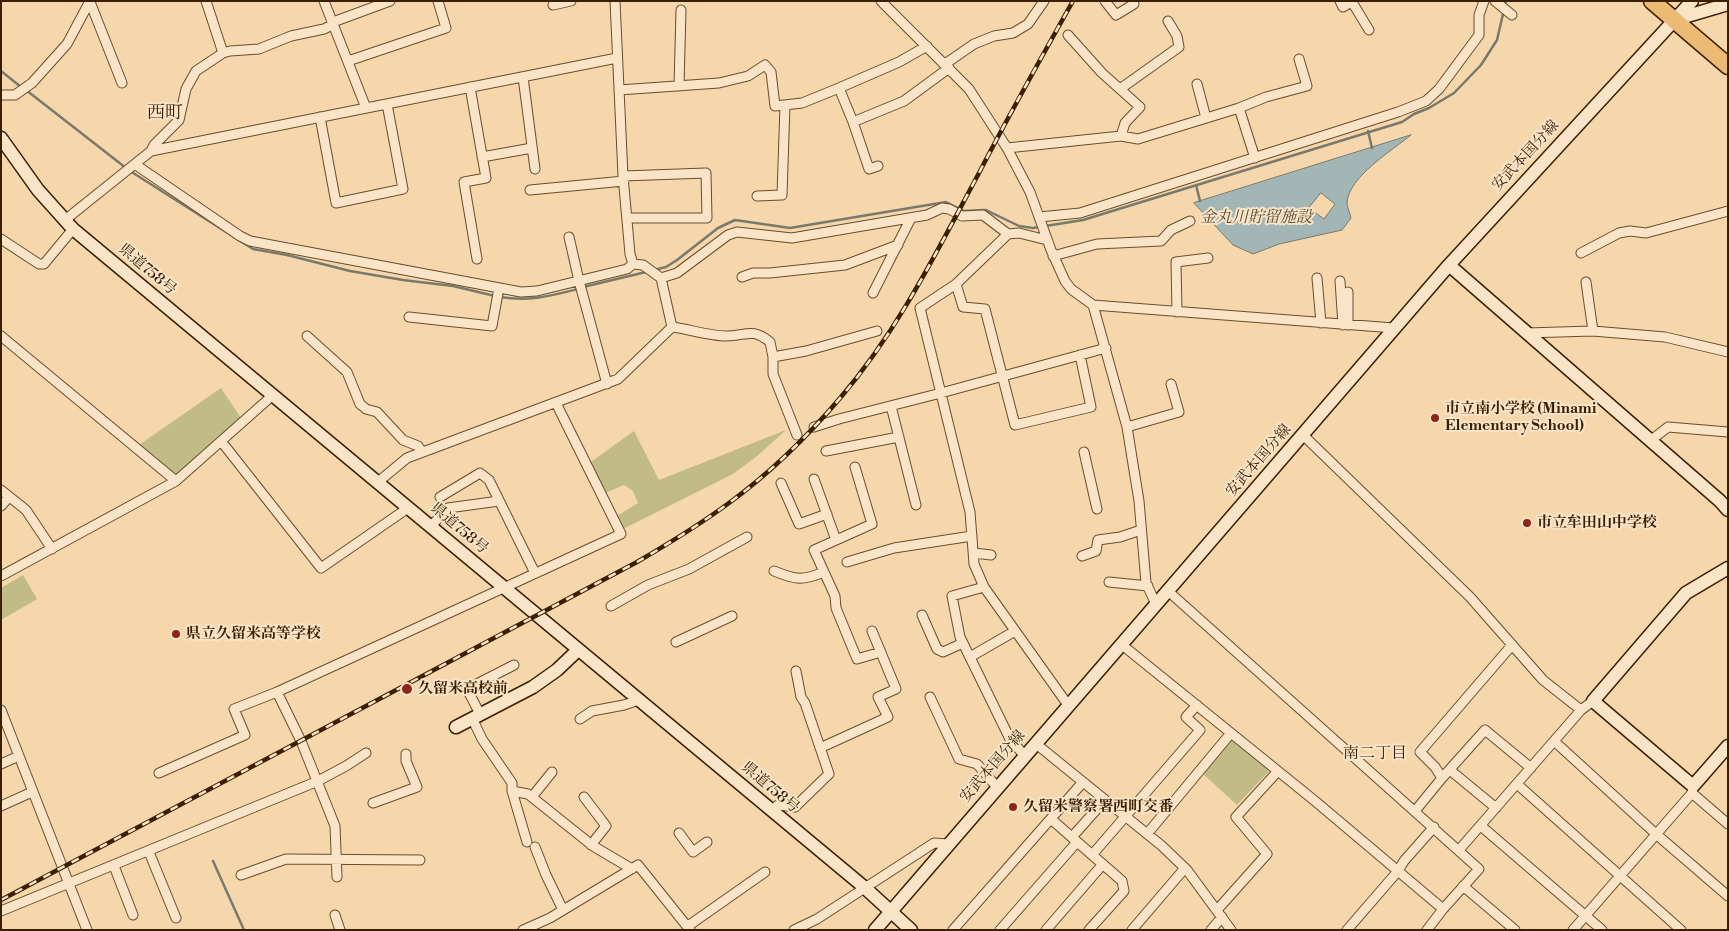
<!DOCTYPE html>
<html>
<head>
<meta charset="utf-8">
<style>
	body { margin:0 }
	#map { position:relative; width:1729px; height:931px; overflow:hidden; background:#f6d6ab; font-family:"Libre Bodoni",serif }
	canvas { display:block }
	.frame { position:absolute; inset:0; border:2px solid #3b1f02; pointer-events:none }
</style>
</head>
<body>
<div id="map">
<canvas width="1729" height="931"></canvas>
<div class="frame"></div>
</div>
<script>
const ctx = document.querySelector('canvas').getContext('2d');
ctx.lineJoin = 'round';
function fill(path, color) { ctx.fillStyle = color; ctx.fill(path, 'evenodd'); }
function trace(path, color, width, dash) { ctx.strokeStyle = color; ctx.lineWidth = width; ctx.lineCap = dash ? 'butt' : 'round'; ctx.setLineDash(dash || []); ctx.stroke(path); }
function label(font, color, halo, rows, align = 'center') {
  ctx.font = font + ' "Libre Bodoni","Noto Serif JP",serif'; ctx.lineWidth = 4; ctx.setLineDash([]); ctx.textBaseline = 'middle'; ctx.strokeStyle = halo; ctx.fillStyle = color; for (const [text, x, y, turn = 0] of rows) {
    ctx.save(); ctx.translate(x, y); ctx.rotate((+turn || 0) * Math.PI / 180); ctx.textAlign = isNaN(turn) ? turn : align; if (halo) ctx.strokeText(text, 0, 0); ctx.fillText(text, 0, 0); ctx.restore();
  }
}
const green = new Path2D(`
	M221,388l20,30 -64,57 -38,-30z
	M786,430l-30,27 -23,17 -116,58 -5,-13 26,-16 -5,-12 -9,-6 -23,10 -13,-31 46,-33 25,49z
	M23,575l14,24 -36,21v-32z
	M1235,735l36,34 -34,36 -36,-33z`);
const water = new Path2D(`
	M1411,135c-18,15 -63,42 -64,68 0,4 3,10 4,15l-9,12 -63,14 -26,10 -20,-9 -39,-42zM1321,193l14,11 -11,15 -15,-11z`);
const stream = new Path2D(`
	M1,71l20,16
	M26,90l100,78
	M1368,131l4,17
	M130,171l123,78 34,6 63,16 53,9 50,6 42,10
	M1196,185l4,16
	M654,270l12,-3 11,-7 41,-32 17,-8 55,8 156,-26 18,9 22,-1 33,16 14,2 50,-8 319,-98 12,-8 15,-6 25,-15 27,-28 16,-25 9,-39
	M583,287l63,-15
	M500,297c29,5 50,-1 78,-8
	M213,861l31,69`);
const street = new Path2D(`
	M206,1l17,52
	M324,1l42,107
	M615,1l8,175 7,78 3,10 10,1 18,13 11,49
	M881,1l88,88 38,59 23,44 21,58 14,31 6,8 22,16 301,23
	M1105,1l11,14 18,-11
	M1340,1l3,6 10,-6
	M1495,1l17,14
	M90,2l32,81
	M1352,2l17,28
	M553,5l18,-4
	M333,22l57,-21
	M348,61l98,-33 -8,-27
	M945,64l29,-20 20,-8 19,-3 15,-9 16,-23
	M523,77l12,92
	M1197,84l9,34
	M679,86l2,-76
	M470,87l16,91 -22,4 13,77
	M839,88l60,-26 28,-16
	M1120,89l59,-42 -2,-11 -9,-15
	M619,90l100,-7 29,-7 17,-11 6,7 4,34 27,-3 37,-15 14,34 51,-21 45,-33
	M1,95h14l17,-12 35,-39 23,-43
	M1239,108l27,-11 41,-11 -8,-27
	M320,117l16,86 67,-14 -16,-85
	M853,122l16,47 9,-3
	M1121,136l17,3 101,-31 16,50
	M1007,148l114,-12 4,-13 15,-16 -38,-34 -34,-38
	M151,151l3,-6 25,-25 7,-31 10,-18 27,-18 7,-2 29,-2 32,-13 33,-7 10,-5
	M482,157l50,-9
	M136,165l104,71 10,5 271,51 16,-1 90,-22 6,-5
	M623,176l83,-3 1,45h-80
	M530,190l94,-9
	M757,196l25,-1 3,-90
	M1039,217l41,-4 318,-101 28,-11 13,-12 40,-54v-20l5,-14
	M65,220l86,-69 466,-93
	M1008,234l-52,50 -36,24 50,204 4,52 10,23 84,118
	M569,237l10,44 28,103
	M1,239l38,25h5l29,-35
	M1581,253l38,-20 11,-2 16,2 82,-22
	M1053,256l44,-12 64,-3 10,-11 19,-9
	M742,277l11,-4h17l75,-8 53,-20
	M661,278l16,-5 51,-38 9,-3 55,6 135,-23 15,-7 7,1 13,7 21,-1 25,19 11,-1 28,7
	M1317,278l4,45
	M1340,281l3,44
	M1586,282l7,49
	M956,284l7,23 22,2 30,116 76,-18 -11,-52
	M1348,292v33
	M873,293l38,-75
	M1093,305l34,122 12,74 7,82 10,21
	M1177,312l-1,-50 32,-4
	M409,317l83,9 7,-38
	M672,327c16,2 39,9 54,9 21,0 25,-9 44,6l3,15v17l24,61
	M1526,333l67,-2 72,6 63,15
	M1,336l175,145
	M307,336l40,36 13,32 6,5 11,3 26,28 15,6 4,6
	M773,357l33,-6 71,-20
	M891,406l25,99
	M814,427l25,-8 102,-26 165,-45
	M1127,427l52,-15 -8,-28
	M1303,435l167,162 73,83 38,30
	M221,441l100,127 87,-60
	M1650,441l18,-14 60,5
	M826,451l73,-14
	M1084,452l13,57
	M855,467l17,57 -58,26 21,46 1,12 21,51 24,-7
	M814,479l22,61
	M378,482l29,-24 211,-79 54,-52
	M781,483l18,41 28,-10
	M1,490l25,20 26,39
	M440,497l40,-24 9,7 46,93
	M1,506l8,-9
	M431,526l17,-18 51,-7
	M974,553l17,2
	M1082,556l14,-5 2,-11 22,-3 21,-7
	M847,562l47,-14 78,-12
	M774,571c22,9 28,10 50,1
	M1,576l175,-95 97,-86
	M1109,582l39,4
	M984,587l-32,9 8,41 50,102 15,17
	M1168,591l311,278 -36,40 -16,21
	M611,606l37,-21 41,-16 58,-32
	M922,615l15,34 6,3 20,-9
	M676,642l56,-26
	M1121,644l194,157 128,108
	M970,657l45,-26
	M930,697l29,62 18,5 20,23
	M1,710l86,220
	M480,714l-13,-25 47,-24
	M472,718l10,21 30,44v8l16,3 65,52 39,23
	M580,719l12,-8 32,-6 15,-5
	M1554,741l102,93 72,62
	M1035,743l127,103 25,24 44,60
	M820,748l68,-31 -10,-20 18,-8 -24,-58
	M1,764l18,-8
	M1450,770l46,38
	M159,773l86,-38 -11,-26 43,-17
	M1442,778l43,-48 46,38
	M1517,784l164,146
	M512,791l15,51
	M1692,793l36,31
	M532,797l20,-25
	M584,797l22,29 -15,19
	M373,803l44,-16 -11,-26v-7
	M1,806l31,-14
	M771,811l7,-6 17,2 34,-33 -24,-71 -4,-6 -5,-26
	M1415,811l27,-33 -7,-11 -15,-15 92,-107
	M1051,819l71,62 2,10 -35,39
	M1481,826l121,104
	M679,833l14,19 14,-10
	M1147,834l84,-101
	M1072,837l33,-37
	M535,847l11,28 17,35
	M1459,850l122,-140 12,-9
	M149,852l27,66
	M1092,855l108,-125 -14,-13 11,-12
	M114,866l19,49
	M241,875l45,-16 134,1
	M337,877l-2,-51 -34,-85 -24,-49 344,-158 -65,-131
	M1463,886l52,44
	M1217,910l50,-56 -31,-37 42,-46
	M1,911l317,-130 28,-15 20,-13
	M335,915l5,15
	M688,926l77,-54
	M523,930l27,-12 88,-53 52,65
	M794,930l23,-11 117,-76 14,1
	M953,930l130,-148
	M1000,930l77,-88
	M1046,930l57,-66
	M1132,930l53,-62
	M1211,930l11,-13
	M1347,930l51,-59 6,-10 30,-34
	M1573,930l119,-137 1,-7`);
const secondary = new Path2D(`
	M1677,19l51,-15
	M1,138l37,52 35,39 791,658 47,43
	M1449,265l271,236 8,9
	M1728,568l-42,25 -93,108 100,85 35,-40
	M456,727l77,-40 24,-17 21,-20
	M875,930l574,-665 243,-264`);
const highway = new Path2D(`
	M1652,1l76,65`);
const rail = new Path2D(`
	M1,900l636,-338c31,-18 62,-37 92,-59 41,-30 79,-67 112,-106 58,-68 96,-146 138,-224 30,-58 62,-115 94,-172`);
const markers = [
	[1435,418,5,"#8f2418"],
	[1527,523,5,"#8f2418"],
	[176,634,5,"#8f2418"],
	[407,689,6,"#8f2418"],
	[1013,807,5,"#8f2418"]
];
const streetNames = [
	["安武本国分線",1526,156,-47],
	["県道758号",147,270,40],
	["安武本国分線",1259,461,-49],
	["県道758号",459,529,40],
	["安武本国分線",993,767,-49],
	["県道758号",770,788,40]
];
const poiNames = [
	["市立南小学校 (Minami",1445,409],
	["Elementary School)",1445,426],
	["市立牟田山中学校",1537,523],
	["県立久留米高等学校",186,634],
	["久留米高校前",418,689],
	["久留米警察署西町交番",1023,807]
];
const waterNames = [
	["金丸川貯留施設",1256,218]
];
const neighbourhoodNames = [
	["南二丁目",1375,754]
];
const quarterNames = [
	["西町",165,114]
];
fill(green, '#c1bc86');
fill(water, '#a1b6b5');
trace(water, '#787a6d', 1);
trace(stream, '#787a6d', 2.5);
trace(street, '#6a4d2c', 11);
trace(secondary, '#3b1f02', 15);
trace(highway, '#3b1f02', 19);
trace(street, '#f9e4c8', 9);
trace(secondary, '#f9e4c8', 12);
trace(highway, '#ebbb76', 16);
trace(rail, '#3b1f02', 4.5);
trace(rail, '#f9e4c8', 2.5, [8]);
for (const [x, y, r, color] of markers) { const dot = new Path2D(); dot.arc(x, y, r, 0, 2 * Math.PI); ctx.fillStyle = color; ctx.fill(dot); trace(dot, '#f9e4c8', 2); }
label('15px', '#3b1f02', '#f9e4c8', streetNames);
label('bold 15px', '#3b1f02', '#f9e4c8', poiNames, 'left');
label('italic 16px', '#5a4c38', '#f9e4c8', waterNames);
label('16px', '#3b1f02', '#f9e4c8', neighbourhoodNames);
label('18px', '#3b1f02', '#f9e4c8', quarterNames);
</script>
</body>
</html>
